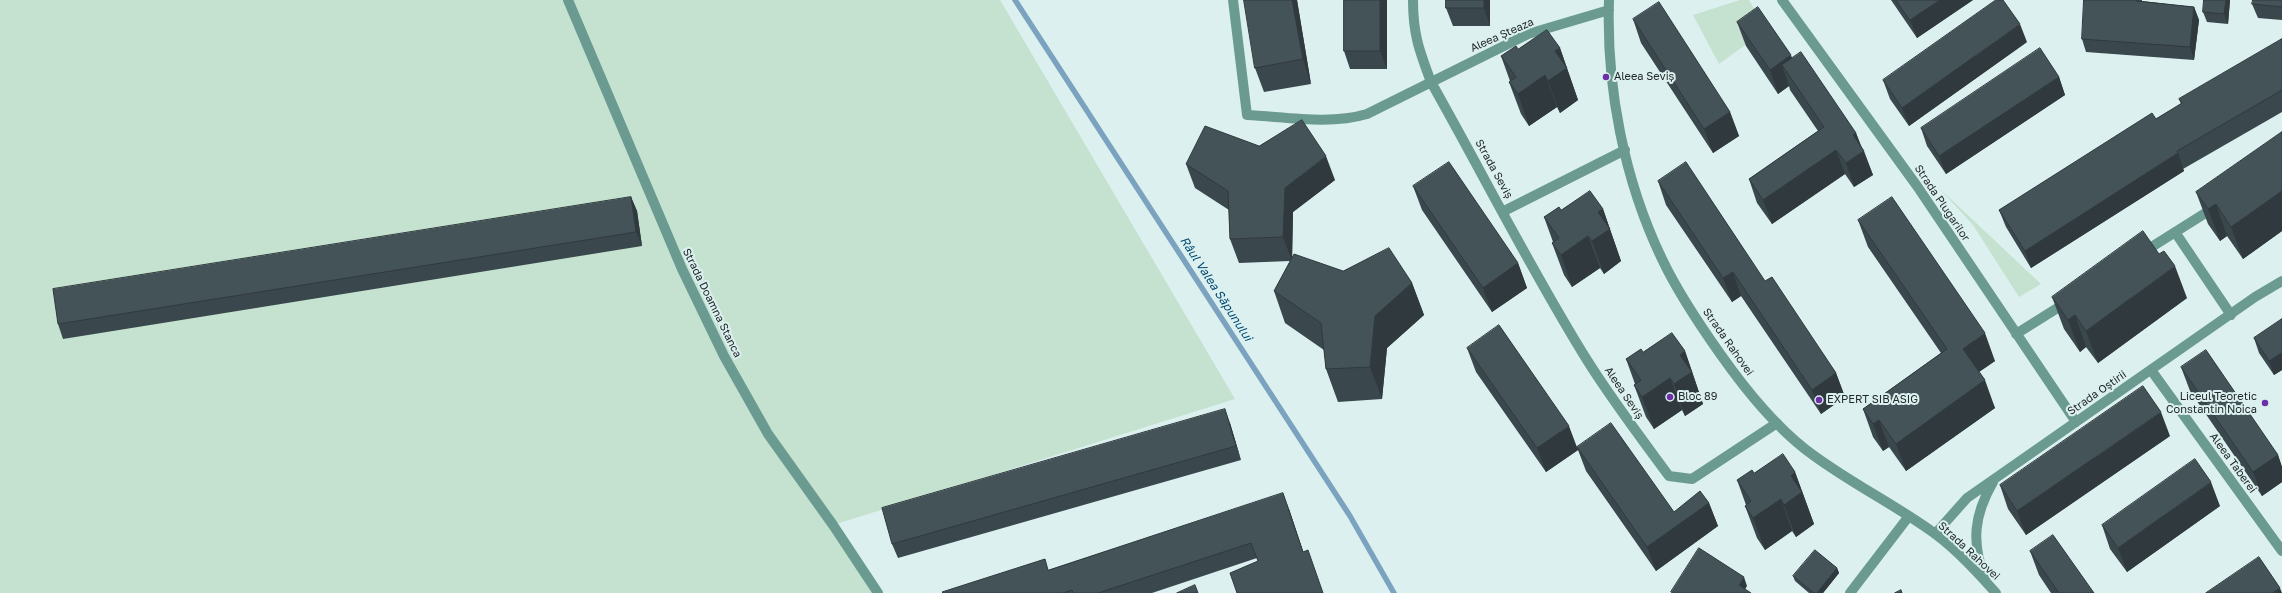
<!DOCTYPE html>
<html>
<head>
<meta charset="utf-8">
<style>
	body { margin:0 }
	canvas { display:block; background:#dcf0f0 }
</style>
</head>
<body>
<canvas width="2282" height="593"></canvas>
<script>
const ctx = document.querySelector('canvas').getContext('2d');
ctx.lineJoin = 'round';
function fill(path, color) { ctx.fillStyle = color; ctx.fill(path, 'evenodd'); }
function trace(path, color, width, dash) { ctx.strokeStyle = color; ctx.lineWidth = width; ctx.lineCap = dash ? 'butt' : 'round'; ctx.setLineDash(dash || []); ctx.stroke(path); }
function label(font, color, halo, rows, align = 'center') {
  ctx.font = font + ' "Golos Text",sans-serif'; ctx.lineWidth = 4; ctx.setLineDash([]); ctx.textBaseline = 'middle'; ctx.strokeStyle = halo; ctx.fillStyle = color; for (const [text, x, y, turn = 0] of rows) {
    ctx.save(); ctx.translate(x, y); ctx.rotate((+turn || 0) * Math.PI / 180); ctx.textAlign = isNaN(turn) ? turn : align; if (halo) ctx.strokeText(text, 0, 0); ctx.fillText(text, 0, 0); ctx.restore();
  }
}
const green = new Path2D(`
	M0,0h1000l235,399 -402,126 39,68h-872z
	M1740,0h9l17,30 -47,34 -26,-49z
	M1938,187l103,97 -22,13 -46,-72z`);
const stream = new Path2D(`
	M1015,0l335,516 44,77`);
const minor = new Path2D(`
	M568,0l114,269 42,87 44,78 65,91 45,68
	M1233,0l14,115c39,2 83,10 120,-1l161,-80 81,-24
	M1413,0c0,34 6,50 18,82 52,92 100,188 156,278 25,40 54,78 82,116l23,3 85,-56
	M1609,0c-3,87 15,180 53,259 16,34 37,65 59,96 24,34 51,68 84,94 41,32 88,54 129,84 23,17 43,39 62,60
	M1782,0l135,186 159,236
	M1504,211l121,-61
	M2175,232l56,83
	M2142,253l73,-46
	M2016,334l51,-32
	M2151,370l131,181
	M1935,534l32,-36 288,-201 27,-16
	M1985,579c-14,-37 -11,-64 8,-97
	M1850,593l59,-77`);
const wall = new Path2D(`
	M1244,0h53l14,84 -47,8 -9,-24z
	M1344,0h43v69h-37l-6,-18z
	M1490,0v26h-37l-7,-18z
	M1891,0h82l-56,38z
	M2084,0h58v1l52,6 5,13 -5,40 -108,-8 -4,-13z
	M2204,0h26l-2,24 -21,-2 -4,-10z
	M2282,0v20l-24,-2 -6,-14z
	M1633,19l97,93 9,24 -26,17 -72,-110z
	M1737,22l55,36 64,75 17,42 -19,12 -9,-13 -73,50 -15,-21 -8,-24 69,-48 -28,-41 -1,-4 -11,8 -32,-48z
	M2282,39v73l-99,57 1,2 -153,97 -25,-41 -7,-17 182,-106 -2,-5z
	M2027,42l-118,84 -19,-27 -7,-19z
	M1560,48l18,52 -18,13 -3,-6 -28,19 -8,-12 -12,-32 1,-1 -9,-25 17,-7z
	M2059,77l6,18 -119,79 -19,-28 -6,-18z
	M2282,132v99l-39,28 -16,-23 -7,5 -12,-17 -12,-32z
	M1186,164l149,16 -42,32 -1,47 51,12 69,12 12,32 -37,33 -5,51 -44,3 -12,-33 -2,-19 -39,-27 -11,-32 16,-30 -51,2 -9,-24 -1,-29 -34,-22z
	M1658,181l107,100 71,92 9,24 -24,17 -80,-118 -9,6 -66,-97z
	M1413,186l105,77 9,25 -35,24 -70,-102z
	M631,197l6,14 5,35 -579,93 -5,-15z
	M1603,209l18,52 -17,13 -4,-6 -28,19 -8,-12 -12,-32 1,-1 -9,-25 17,-7z
	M1858,220l137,141 -16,11 16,36 -89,63 -17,-24 -6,4 -10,-14 -10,-28 78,-56 -73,-106z
	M2052,297l135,1 -89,65 -12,-16 -6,5 -16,-23z
	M2282,319v51l-8,5 -15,-22 -5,-15z
	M1467,348l110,99 97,65 35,-9 9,23 -62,45 -70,-100 -8,-21 -32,22 -70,-100z
	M1685,351l18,53 -18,12 -3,-6 -28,19 -8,-12 -12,-32 1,-1 -9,-25 17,-7z
	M2181,367l97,88 4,12v15l-20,14 -72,-105z
	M1230,423l11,37 -343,98 -6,-14z
	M2170,436l-144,99 -18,-26 -8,-24z
	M1795,472l19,52 -18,13 -4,-6 -27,19 -8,-12 -12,-32 1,-1 -9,-25 17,-7z
	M2220,506l-93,66 -17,-23 -8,-24z
	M1289,509l14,42 20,42 -65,-32 -1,-3 -105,35h-209l106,-23z
	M2030,551l64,42h-43l-12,-18z
	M1837,568l2,5 -16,20h-14l-14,-12 -2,-5z`);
const shadedWall = new Path2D(`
	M1292,0h5l14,84 -8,-25z
	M1380,0h7v69l-7,-18z
	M1484,0h6v26l-6,-18z
	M1940,0h33l-56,38 -7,-18z
	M2226,0h4l-2,24 -4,-10z
	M2194,7l5,13 -5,40 -4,-13z
	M2020,24l7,18 -118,84 -7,-18z
	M1560,48l18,52 -18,13 -12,-32 7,-30z
	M1791,55l8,24 -17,-14 7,21 -11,8 -8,-24z
	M1545,75l12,32 -28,19 -11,-32z
	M2059,77l6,18 -119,79 -7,-18z
	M1730,112l9,24 -26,17 -9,-24z
	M1856,133l7,19 1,-1 9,24 -19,12 -8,-24 7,-28z
	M1836,150l9,24 -73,50 -9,-24z
	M2178,153l6,18 -153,97 -6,-17z
	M1326,156l9,24 -42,32 -1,49 -9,-24 2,-49z
	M2282,191v40l-39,28 -12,-32z
	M631,197l6,14 5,35 -6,-14z
	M2216,204l11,32 -7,5 -12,-32z
	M1603,209l18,52 -17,13 -12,-33 6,-29z
	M1588,236l12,32 -28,19 -11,-32z
	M1518,263l9,25 -35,24 -9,-24z
	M2175,266l12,32 -89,65 -12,-32z
	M1733,272l8,24 -9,6 -9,-24z
	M1412,283l12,32 -37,33 -5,51 -12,-32 5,-51z
	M2075,315l11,32 -6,5 -12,-32z
	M1985,333l10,28 -22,15 -10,-27z
	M1685,351l18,53 -18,12 -11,-32 6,-29z
	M2282,353v17l-8,5 -5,-14z
	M1836,373l9,24 -24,17 -9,-24z
	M1670,378l12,32 -28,19 -12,-32z
	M1985,380l10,28 -89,63 -10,-27z
	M1225,409l5,14 11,37 -5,-14z
	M2161,412l9,24 -144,99 -9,-24z
	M1879,420l10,27 -6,4 -10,-27z
	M1569,426l9,24 -32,22 -9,-24z
	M2278,455l4,12v15l-20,14 -9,-24z
	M1795,472l19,52 -18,13 -12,-32 7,-29z
	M2211,482l9,24 -93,66 -9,-24z
	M1283,493l6,16 19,58 -5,-15z
	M1781,499l11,32 -27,19 -12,-32z
	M1709,503l9,23 -62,45 -9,-24z
	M1837,568l2,5 -16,20h-6z
	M1744,577l3,9 -4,7 -4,-8z
	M2280,588l2,5h-10z`);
const building = new Path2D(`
	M1244,0h48l11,59 -48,9z
	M1344,0h36v51h-36z
	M1446,0h38v8h-38z
	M1896,0h44l-30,20z
	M1996,0h7l17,24 -118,84 -19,-28z
	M2084,0h52v1l58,6 -4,40 -108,-8z
	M2204,0h22l-2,14 -21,-2z
	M2253,0h29v7l-30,-3z
	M1659,2l71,110 -26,17 -71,-110z
	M1758,7l33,48 -21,15 -33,-48z
	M1547,30l13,18 -5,3 12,17 -19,13 -3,-6 -27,19 -9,-12 7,-5 -15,-21 15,-10 2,3z
	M2282,39v51l-105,61 1,2 -153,98 -26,-41 153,-97 4,6 26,-16 -3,-4z
	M2040,48l19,29 -120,79 -18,-28z
	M1801,52l55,81 -3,2 11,16 -18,12 -10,-13 -73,50 -14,-21 75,-52 -42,-62z
	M1302,120l24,36 -41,32 -2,49 -53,2 -2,-48 -42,-27 19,-38 54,20z
	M2282,132v59l-51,36 -15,-23 -8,5 -12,-17z
	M1449,162l69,101 -35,25 -70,-102z
	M1686,162l79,119 7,-4 64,96 -24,17 -79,-118 -10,6 -65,-97z
	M1590,191l13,18 -5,3 12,17 -18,12 -4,-5 -27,19 -9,-12 7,-5 -15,-21 15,-10 2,3z
	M631,197l5,35 -578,92 -5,-35z
	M1892,197l93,136 -22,16 22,31 -89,64 -17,-24 -6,4 -10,-15 84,-60 -89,-129z
	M2143,231l16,23 5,-3 11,15 -89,65 -11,-16 -7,5 -16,-23z
	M1389,248l23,35 -37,33 -5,51 -44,2 -5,-46 -47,-32 20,-37 49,17z
	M2282,319v34l-13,8 -15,-23z
	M1499,325l70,101 -32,22 -70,-100z
	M1672,333l13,18 -5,4 12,17 -18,12 -4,-6 -28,19 -8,-12 7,-5 -15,-21 15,-10 2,3z
	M2206,350l72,105 -25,17 -72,-105z
	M2143,386l18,26 -144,99 -17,-26z
	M1225,409l11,37 -344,98 -10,-36z
	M1611,423l63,89 26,-21 9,12 -62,44 -70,-100z
	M1783,454l12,18 -4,4 11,16 -18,13 -3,-6 -28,19 -8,-12 6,-5 -14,-21 15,-10 2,3z
	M2195,459l16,23 -93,66 -16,-23z
	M1283,493l20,59 5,-2 15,43h-86l-7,-20 28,-12 -7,-18 -153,50h-25l-1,-3 -9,3h-120l-1,-1 103,-33 3,11z
	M2053,535l41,58h-35l-29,-42z
	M1699,548l45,29 -5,8 12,8h-78l-2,-1z
	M1815,550l22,18 -20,25h-3l-21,-17z
	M2259,557l21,31 -8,5h-66z
	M1195,585l3,8h-21z
	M1901,590l1,3h-7z`);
const markers = [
	[1606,77,4,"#6c2fa5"],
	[1670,397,4,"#6c2fa5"],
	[1819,400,4,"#6c2fa5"],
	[2265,403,4,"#6c2fa5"]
];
const streetNames = [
	["Aleea Șteaza",1502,35,-24],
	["Strada Seviș",1494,169,61],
	["Strada Plugarilor",1942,203,56],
	["Strada Doamna Stanca",712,303,64],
	["Strada Rahovei",1728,342,55],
	["Aleea Seviș",1624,393,56],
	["Strada Oștirii",2097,393,-35],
	["Aleea Taberei",2233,463,54],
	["Strada Rahovei",1969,551,43]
];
const poiNames = [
	["Aleea Seviș",1614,77],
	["Bloc 89",1678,397],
	["Liceul Teoretic",2257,397,"right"],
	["Constantin Noica",2257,410,"right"],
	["EXPERT SIB ASIG",1827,400]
];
const waterNames = [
	["Râul Valea Săpunului",1216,289,57]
];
fill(green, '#c4e2cf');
trace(stream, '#7ba2bf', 5.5);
trace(minor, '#6b9b90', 10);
fill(wall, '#3a474c');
fill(shadedWall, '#303a3e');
fill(building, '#445358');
trace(building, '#303a3e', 1);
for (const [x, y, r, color] of markers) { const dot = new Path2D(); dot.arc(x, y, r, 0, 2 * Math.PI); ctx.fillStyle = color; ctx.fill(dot); trace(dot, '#dcf0f0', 1.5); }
label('11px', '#232a2a', '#dcf0f0', streetNames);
label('11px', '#232a2a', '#dcf0f0', poiNames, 'left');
label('italic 12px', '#014a71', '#dcf0f0', waterNames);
</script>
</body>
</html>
